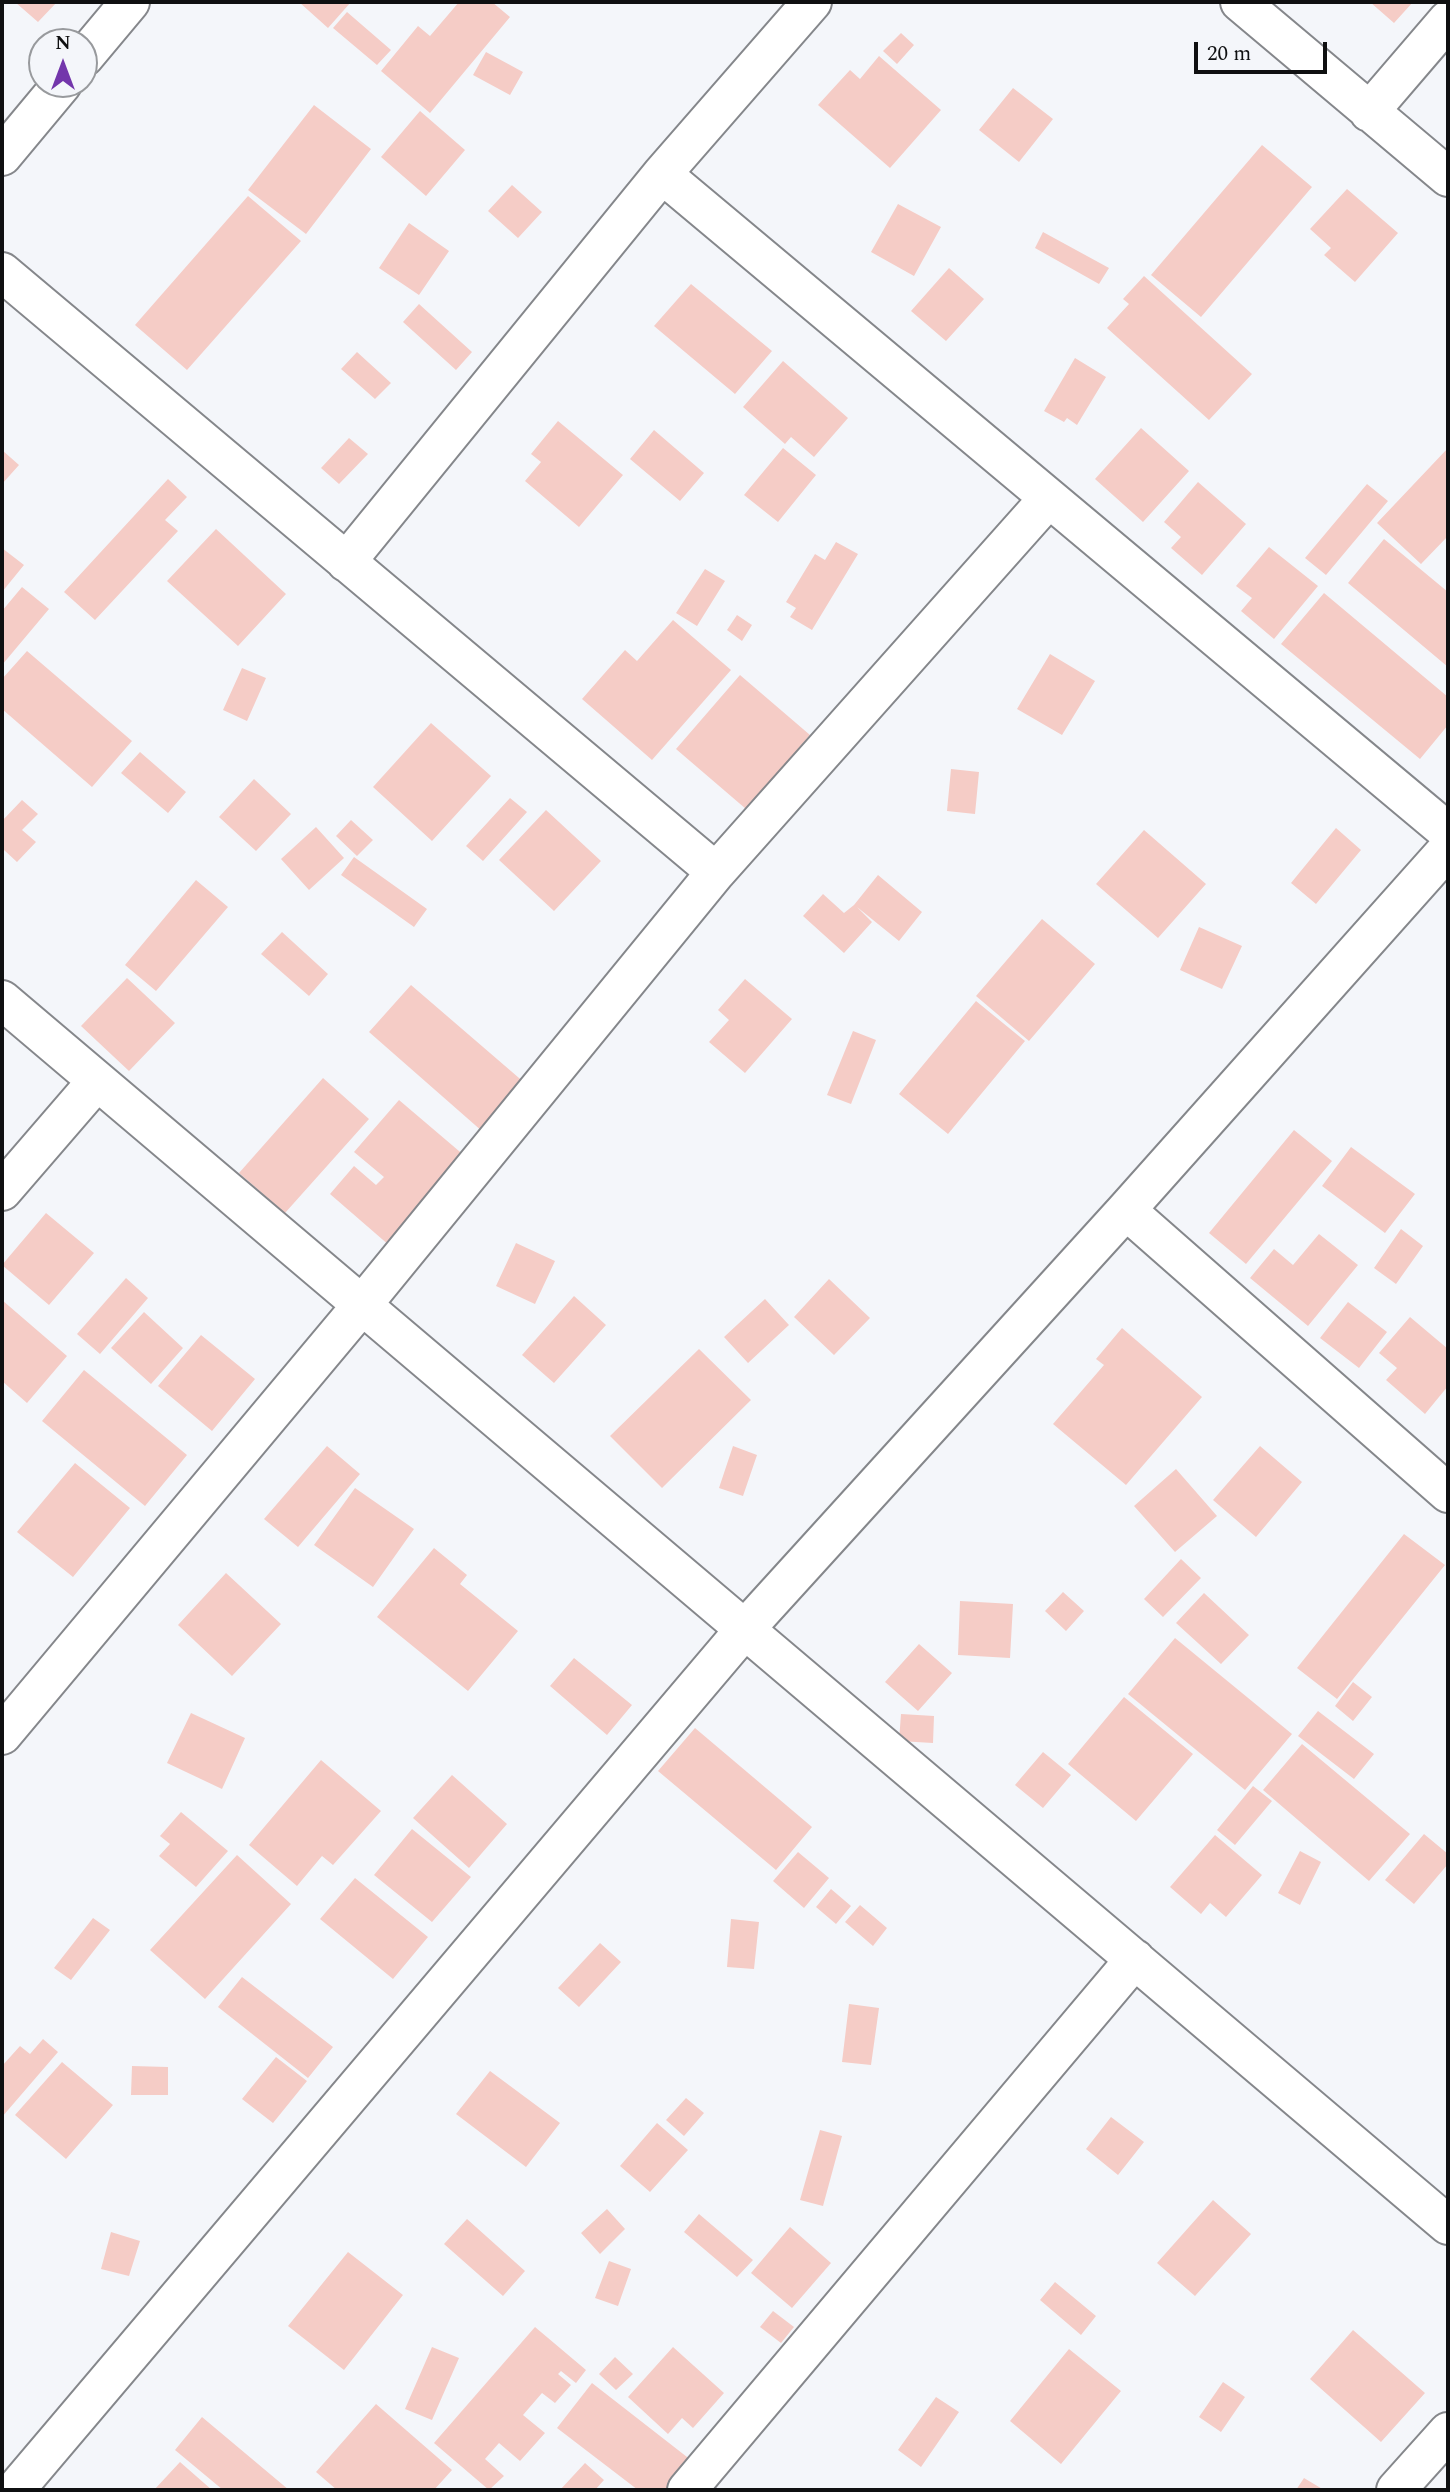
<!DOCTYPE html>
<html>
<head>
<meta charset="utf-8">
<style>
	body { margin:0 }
	#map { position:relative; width:1450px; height:2492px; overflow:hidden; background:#f4f6fa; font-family:Spectral,serif }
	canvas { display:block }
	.frame { position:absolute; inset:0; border:4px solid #0f1011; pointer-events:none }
	.north { position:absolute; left:28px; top:28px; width:70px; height:70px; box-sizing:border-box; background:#f4f6fa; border:2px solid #989a9d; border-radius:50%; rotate:0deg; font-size:19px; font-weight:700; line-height:28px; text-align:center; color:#0f1011 }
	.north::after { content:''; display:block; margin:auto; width:24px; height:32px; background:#7336ab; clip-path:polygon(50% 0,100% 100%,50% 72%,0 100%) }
	.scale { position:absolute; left:1194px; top:42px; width:133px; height:32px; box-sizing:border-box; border:4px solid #0f1011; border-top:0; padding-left:9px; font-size:21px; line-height:24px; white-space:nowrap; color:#0f1011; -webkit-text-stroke:5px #f4f6fa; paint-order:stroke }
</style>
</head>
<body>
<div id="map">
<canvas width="1450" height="2492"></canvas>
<div class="frame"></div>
<div class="north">N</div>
<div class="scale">20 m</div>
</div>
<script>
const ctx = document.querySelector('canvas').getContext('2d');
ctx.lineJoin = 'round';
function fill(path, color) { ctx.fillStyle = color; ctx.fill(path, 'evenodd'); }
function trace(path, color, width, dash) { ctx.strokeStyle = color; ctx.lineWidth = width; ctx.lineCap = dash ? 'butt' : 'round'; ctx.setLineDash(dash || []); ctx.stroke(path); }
const building = new Path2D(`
	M15,2h42l-19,20z
	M299,2h52l-23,26z
	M459,2h33l18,15 -80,96 -49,-42 37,-45 12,10z
	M1370,2h43l-19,21z
	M347,12l44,38 -14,15 -44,-37z
	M901,33l13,12 -17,19 -14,-13z
	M486,52l37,20 -13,23 -37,-20z
	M879,56l62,54 -51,58 -72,-63 32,-35 10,9z
	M1013,88l40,31 -34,43 -40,-32z
	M314,105l57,44 -65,85 -58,-44z
	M420,111l45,39 -39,46 -45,-39z
	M1262,145l50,42 -111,130 -50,-42z
	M512,185l30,27 -24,26 -30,-27z
	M1347,189l51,44 -43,49 -31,-27 7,-7 -21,-19z
	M248,196l53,45 -114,129 -52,-45z
	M898,204l43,23 -27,49 -43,-24z
	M409,223l40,28 -30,44 -40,-27z
	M1043,232l66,36 -10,16 -64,-36z
	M949,268l35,31 -38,42 -35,-30z
	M1144,276l108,98 -43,46 -102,-92 22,-24 -6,-5z
	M691,284l81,67 -37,43 -81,-68z
	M419,304l53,48 -16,18 -53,-48z
	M357,352l34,31 -16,16 -34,-30z
	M1075,358l31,19 -29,48 -10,-7 -3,4 -20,-11z
	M783,361l65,57 -34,39 -23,-20 -6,7 -42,-37z
	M558,421l65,54 -44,52 -54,-46 16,-19 -10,-8z
	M1141,428l48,43 -46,51 -48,-43z
	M654,430l50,43 -24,28 -50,-42z
	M349,438l19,16 -29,30 -18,-16z
	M783,448l33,27 -38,47 -34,-27z
	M1448,448v88l-27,28 -44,-41z
	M2,450l17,15 -17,19z
	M168,479l19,18 -22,23 13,11 -83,89 -31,-28z
	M1198,482l48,42 -44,51 -31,-27 10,-11 -17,-15z
	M1367,484l21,17 -62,74 -21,-17z
	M216,529l70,65 -48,52 -71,-65z
	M1384,539l64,53v75l-100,-84z
	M836,542l22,12 -46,76 -22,-13 6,-9 -10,-6 29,-48 10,6z
	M1269,547l49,39 -44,53 -33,-28 11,-13 -16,-12z
	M2,548l22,17 -22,27z
	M705,569l20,12 -28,45 -21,-13z
	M22,587l27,22 -47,56v-54z
	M1324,593l124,104v28l-28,34 -139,-115z
	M737,615l15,10 -10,16 -15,-11z
	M673,620l58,50 -79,90 -70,-61 43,-49 12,11z
	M27,651l105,90 -40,46 -90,-78v-30z
	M1050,654l45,27 -33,54 -45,-26z
	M242,668l24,10 -19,43 -24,-11z
	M740,675l70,60 -64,74 -70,-60z
	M431,723l60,53 -59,65 -59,-54z
	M140,752l46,40 -18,21 -47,-40z
	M951,769l28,3 -4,42 -28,-3z
	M254,779l37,35 -35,37 -37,-34z
	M510,798l17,14 -44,49 -17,-15z
	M22,800l16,14 -16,16 14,12 -19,20 -13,-12 -2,2v-31z
	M546,810l55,51 -47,50 -55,-51z
	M351,820l22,20 -16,16 -21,-20z
	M316,827l28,31 -35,32 -28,-31z
	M1336,828l25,22 -45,54 -25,-21z
	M1144,830l62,54 -48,54 -62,-54z
	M354,857l73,52 -13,18 -73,-52z
	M878,875l44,37 -23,29 -42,-34 15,15 -28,31 -41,-37 20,-22 21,19 10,-8z
	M196,880l32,27 -72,84 -31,-26z
	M1042,919l53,45 -66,77 -53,-45z
	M1199,927l43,19 -20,43 -42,-19z
	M282,932l46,42 -19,22 -48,-42z
	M127,978l48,45 -46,48 -48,-45z
	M745,979l47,40 -47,54 -36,-31 20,-22 -11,-10z
	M411,985l115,99 -43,48 -114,-100z
	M976,1001l49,40 -77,93 -49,-40z
	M853,1031l23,9 -25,64 -24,-9z
	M323,1078l46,41 -84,94 -46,-40z
	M399,1100l67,57 -76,89 -60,-52 24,-28 22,19 8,-8 -30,-25z
	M1294,1130l38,31 -86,103 -37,-31z
	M1351,1147l64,47 -30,39 -63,-47z
	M46,1213l48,40 -45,52 -47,-40z
	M1401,1229l22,17 -27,38 -22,-16z
	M1319,1234l39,31 -50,61 -58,-48 24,-29 19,16z
	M516,1243l39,18 -20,43 -39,-18z
	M126,1278l22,20 -48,56 -23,-20z
	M829,1279l41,39 -36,37 -40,-38z
	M574,1296l32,29 -52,58 -32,-28z
	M765,1299l24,26 -41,38 -24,-26z
	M2,1300l65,56 -40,47 -25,-22z
	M1348,1302l39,30 -28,36 -39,-30z
	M144,1312l39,36 -32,36 -40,-36z
	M1410,1317l38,32v37l-23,28 -39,-34 11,-12 -18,-15z
	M1122,1328l80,69 -76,88 -73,-61 51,-59 -8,-6z
	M201,1335l54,44 -43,52 -54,-45z
	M699,1349l52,51 -89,88 -52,-52z
	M84,1370l103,85 -42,51 -103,-85z
	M327,1446l33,28 -62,73 -34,-28z
	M733,1446l24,9 -14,41 -24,-8z
	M1260,1446l42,36 -46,55 -43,-37z
	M75,1463l55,45 -57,69 -56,-45z
	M1176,1469l41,47 -42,36 -41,-46z
	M355,1488l59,41 -41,58 -59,-42z
	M1404,1534l41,31 -108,134 -40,-31z
	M434,1548l33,27 -7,9 58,47 -50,60 -91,-74z
	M1181,1559l20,19 -38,39 -19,-18z
	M226,1573l55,51 -49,52 -54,-51z
	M1063,1592l21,19 -18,20 -21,-20z
	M1204,1593l45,42 -28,29 -45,-41z
	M960,1601l53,3 -3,54 -52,-3z
	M1175,1638l117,96 -47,56 -117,-96z
	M919,1644l33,29 -34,38 -33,-29z
	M574,1658l58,47 -25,30 -57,-49z
	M1353,1682l19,15 -19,24 -18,-15z
	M1124,1697l69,57 -57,67 -68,-57z
	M1318,1711l56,43 -20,25 -56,-43z
	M191,1713l54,25 -23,51 -55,-26z
	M901,1714l33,2 -1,27 -34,-2z
	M695,1728l117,99 -36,43 -118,-99z
	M1302,1744l108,90 -41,47 -106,-91z
	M1043,1752l28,23 -28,33 -28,-23z
	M321,1760l60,51 -48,54 -11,-9 -25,30 -48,-41z
	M452,1775l55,49 -38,44 -56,-50z
	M1253,1786l19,15 -37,44 -18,-15z
	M181,1812l47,39 -32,36 -37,-31 11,-12 -10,-8z
	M412,1829l59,48 -39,45 -58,-47z
	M1424,1834l24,20v10l-34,40 -29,-24z
	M1215,1835l47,40 -36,42 -16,-14 -9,11 -31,-27z
	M1300,1851l21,11 -21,43 -22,-12z
	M798,1852l31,26 -25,30 -31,-27z
	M237,1855l54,49 -86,95 -55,-49z
	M355,1878l73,59 -35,42 -73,-60z
	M831,1889l20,17 -15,18 -20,-17z
	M860,1905l27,23 -14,18 -28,-24z
	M93,1918l17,12 -39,50 -17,-12z
	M731,1919l28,3 -5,47 -27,-2z
	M600,1943l21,19 -42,45 -21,-19z
	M242,1977l91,70 -25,31 -90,-71z
	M849,2004l30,4 -8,57 -29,-3z
	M43,2039l15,13 -56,65v-51l18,-20 10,8z
	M276,2057l31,24 -34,42 -31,-24z
	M62,2062l51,43 -47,54 -51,-44z
	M132,2066l36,1v28h-37z
	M490,2071l70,52 -34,44 -70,-53z
	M686,2098l18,15 -20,23 -18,-16z
	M1111,2117l33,25 -26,33 -32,-26z
	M657,2123l31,27 -38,42 -30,-26z
	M820,2130l22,6 -19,70 -23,-6z
	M1213,2200l38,34 -56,62 -38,-33z
	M607,2209l18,20 -25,25 -19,-21z
	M699,2214l54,46 -16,17 -53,-45z
	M467,2219l58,52 -22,25 -59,-52z
	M790,2227l41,36 -39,45 -41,-35z
	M111,2232l29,9 -11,35 -28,-7z
	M348,2252l55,43 -59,75 -56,-44z
	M609,2261l22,8 -13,37 -23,-8z
	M1055,2282l41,34 -15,19 -41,-35z
	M773,2311l21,16 -13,16 -21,-16z
	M535,2327l51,43 -10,13 -15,-12 -3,3 13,11 -16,18 -13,-10 -19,22 22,18 -25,28 -21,-18 -14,16 19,17 -15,14 -55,-47z
	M1353,2330l72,63 -44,49 -71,-63z
	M432,2347l27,11 -27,62 -27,-11z
	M673,2347l51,46 -31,35 -11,-10 -14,16 -40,-37z
	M1069,2349l52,42 -60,73 -51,-43z
	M615,2357l18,17 -17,16 -17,-16z
	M1223,2382l22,15 -24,35 -22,-15z
	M592,2383l104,81 -21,26h-37l-81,-62z
	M936,2397l23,15 -38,55 -23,-17z
	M376,2404l76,66 -18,20h-97l-21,-18z
	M202,2417l87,73h-66l-48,-40z
	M180,2462l32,28h-58z
	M585,2463l19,17 -9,10h-35z
	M1304,2478l20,12h-28z`);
const minor = new Path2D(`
	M1240,2l208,175
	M84,57l46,-55
	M1369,112l79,-92
	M2,156l60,-72
	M662,174l786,658
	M2,272l714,600
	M346,562l316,-388 150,-172
	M2,1000l1446,1225
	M2,1191l95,-110
	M1126,1210l322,283
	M2,1735l360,-430 354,-433 332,-373
	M15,2490l730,-861 381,-419 322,-361
	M687,2490l448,-531
	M1396,2490l52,-58`);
fill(building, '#f5ccc6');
trace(minor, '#85878b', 42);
trace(minor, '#fff', 38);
</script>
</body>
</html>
